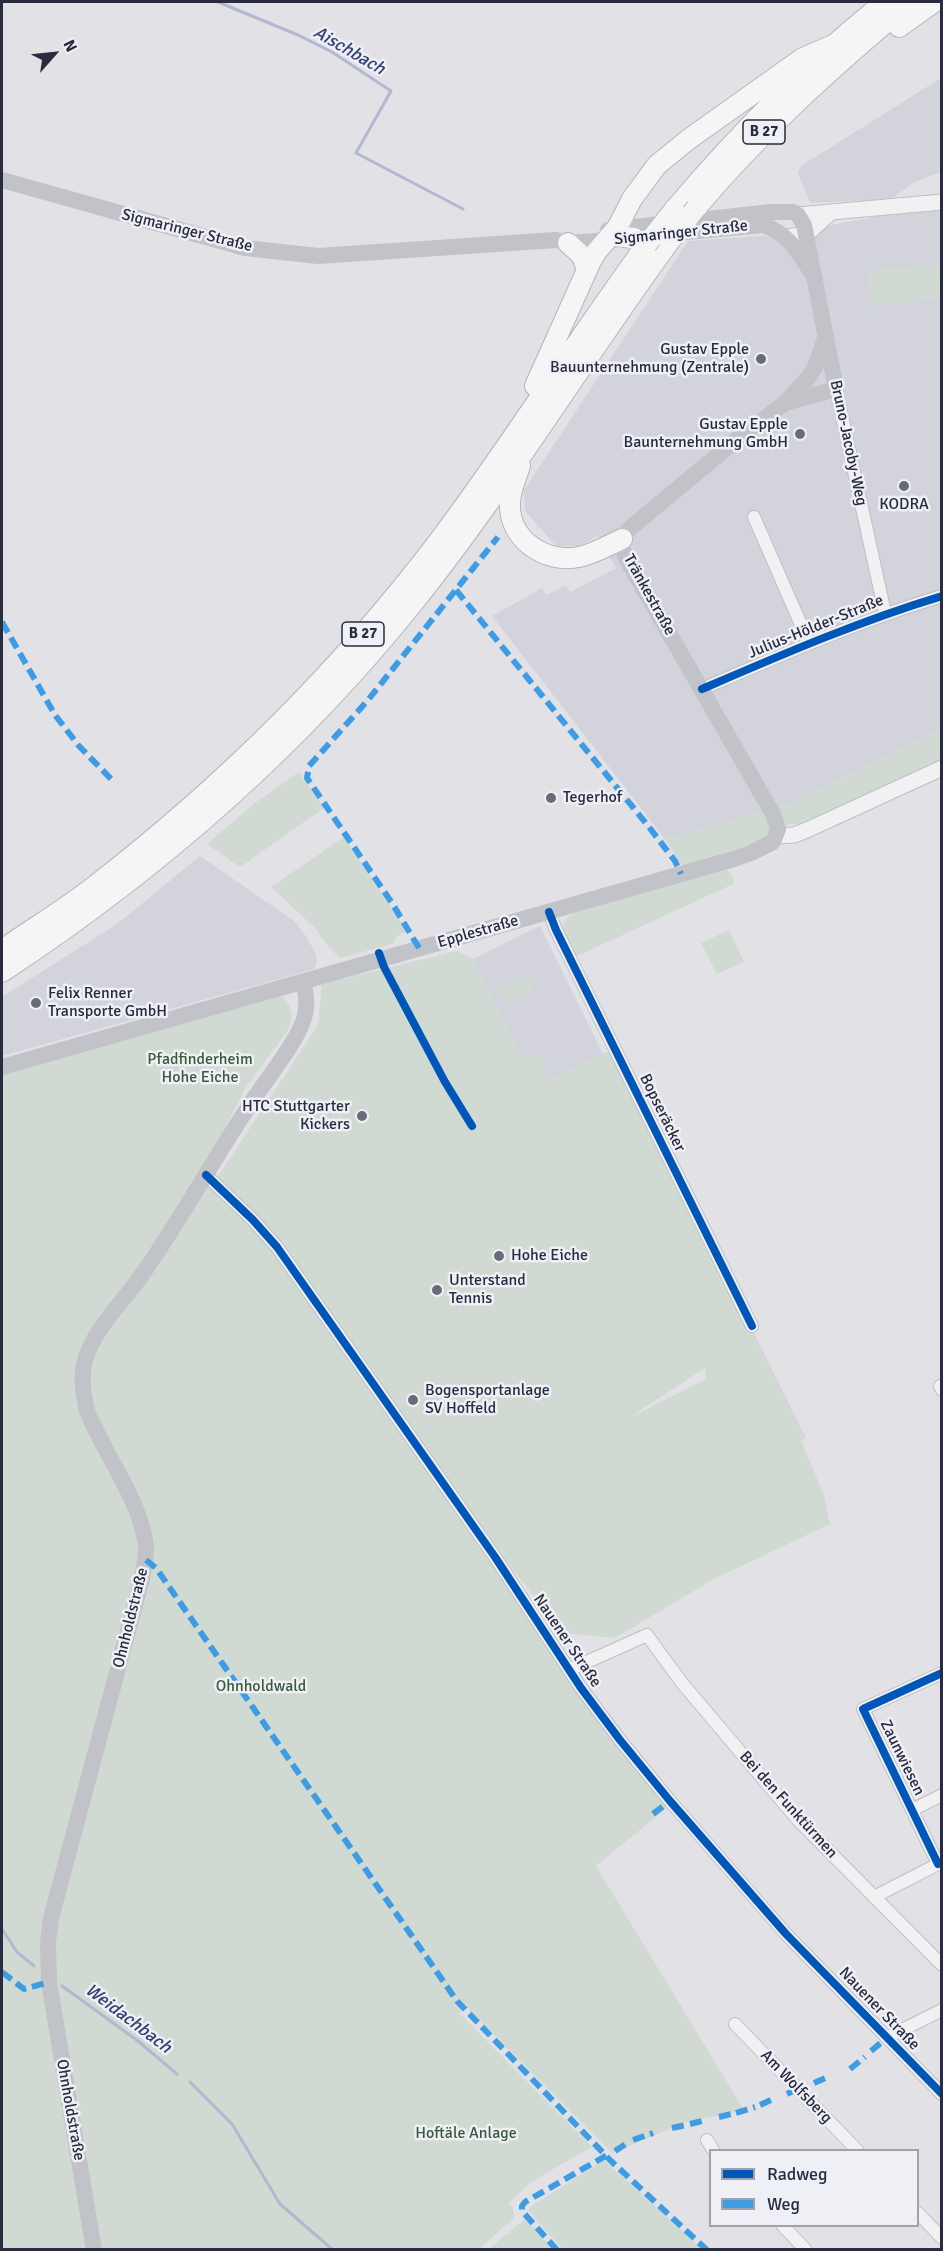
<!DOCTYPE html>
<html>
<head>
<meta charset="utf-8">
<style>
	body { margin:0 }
	#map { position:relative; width:943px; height:2251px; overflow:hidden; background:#e2e2e6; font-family:Signika,sans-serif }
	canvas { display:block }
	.frame { position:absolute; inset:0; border:3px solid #292b3f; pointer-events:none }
	.legend { position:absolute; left:709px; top:2149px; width:210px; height:78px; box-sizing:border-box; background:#eff0f6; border:2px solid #a0a1ad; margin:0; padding:8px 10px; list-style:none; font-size:18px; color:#292b3f }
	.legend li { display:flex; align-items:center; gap:12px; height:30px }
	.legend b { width:30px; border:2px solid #a0a1ad }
	.north { position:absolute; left:24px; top:24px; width:60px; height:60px; -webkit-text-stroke:4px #eff0f6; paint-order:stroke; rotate:63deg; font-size:16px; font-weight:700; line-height:24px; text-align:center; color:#292b3f }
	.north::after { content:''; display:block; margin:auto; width:21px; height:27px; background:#292b3f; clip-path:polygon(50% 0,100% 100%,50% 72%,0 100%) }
</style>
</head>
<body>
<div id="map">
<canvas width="943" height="2251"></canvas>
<div class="frame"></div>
<ul class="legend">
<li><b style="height:8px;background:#0057b8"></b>Radweg</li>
<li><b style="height:8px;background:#3d9ce3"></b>Weg</li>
</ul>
<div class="north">N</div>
</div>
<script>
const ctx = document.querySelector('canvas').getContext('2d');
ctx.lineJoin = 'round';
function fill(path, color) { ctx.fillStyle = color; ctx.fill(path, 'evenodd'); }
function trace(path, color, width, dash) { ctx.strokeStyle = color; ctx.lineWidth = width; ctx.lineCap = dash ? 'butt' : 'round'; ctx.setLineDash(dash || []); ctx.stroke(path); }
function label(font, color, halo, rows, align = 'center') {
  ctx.font = font + ' Signika,sans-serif'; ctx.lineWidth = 5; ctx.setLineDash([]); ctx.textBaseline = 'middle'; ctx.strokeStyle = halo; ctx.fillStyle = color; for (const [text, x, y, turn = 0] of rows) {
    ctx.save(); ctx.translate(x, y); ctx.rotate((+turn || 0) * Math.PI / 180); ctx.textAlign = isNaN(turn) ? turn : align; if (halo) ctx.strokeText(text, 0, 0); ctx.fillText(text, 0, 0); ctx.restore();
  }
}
const built = new Path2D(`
	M941,78v94l-26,10 -24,17 -81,4 -12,-30 3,-7z
	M941,210v519l-155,76 -121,34 -173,-223 50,-28 4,7 20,-10 4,7 46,-24 -19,-32 -18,10h-23l-31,-35 -1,-21 164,-249 89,-6 120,-22z
	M200,856l94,65 10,12 12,21 1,8 -3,7 -312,87v-59l115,-73z
	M540,926l63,128 -51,25 -28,-17 -51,-103z`);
const green = new Path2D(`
	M939,264l2,35 -70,7 -3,-36z
	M941,729v33l-135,62h-16l-37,23 -69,21 -19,-29 121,-34z
	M299,772l25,36 -84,59 -33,-23 48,-41z
	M344,837l63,94 -11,6 -3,7 -53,14 -11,-10 -15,-21 -43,-40z
	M726,869l7,8v7l-158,73 -14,-29 6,-10 9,-7z
	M729,930l15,32 -27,12 -16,-31z
	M457,951l16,8 51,102 16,-7 12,25 67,-33 136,289 51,103 -5,3 23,54 6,29 -116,55 -99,59 -52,-5 -89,-112 -184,-251 278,405 100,132 -72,59 148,244 -58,12 -74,31 -146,-146 -7,6 133,134c-28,17 -61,31 -83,56l4,5 1,10 -35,31 -477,1v-1176l279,-78 8,8 3,10 -2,13 -45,62 -44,85 16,4 101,-153 4,-41zM705,1368l1,11 -73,37v-1z
	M526,975l8,15 -27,14 -8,-15z
	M604,2160l98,89h-140l-34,-39 2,-3z
	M525,2219l28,30h-64z`);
const stream = new Path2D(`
	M218,2l80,33 34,17 59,39 -35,62 107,56
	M2,1929l15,23 17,14
	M62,1986l76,55 39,33
	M190,2082l42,42 48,80 53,46`);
const minor = new Path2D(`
	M836,389l49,224
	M754,517l55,126
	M702,689c79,-34 157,-68 240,-93
	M549,912l7,18 196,396
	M206,1175l47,45 24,27 218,310 86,131 39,52 50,61 116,133 156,160
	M940,1386l2,4
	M569,1670l78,-35 35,48 116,137 144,145
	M912,1810l30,-15
	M938,1864l-75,-155 79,-36
	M874,1897l68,-35
	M735,2024l122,126
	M888,2037l54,-27
	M707,2140l6,10
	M918,2213l24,25
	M783,2226l23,24`);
const tertiary = new Path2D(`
	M798,215l144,-13
	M787,237l20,-3 23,-21
	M777,836l17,-1 13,-5 135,-62`);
const secondary = new Path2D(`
	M2,180l243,68 73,8 238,-16 12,3 47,-3
	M608,230l163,-18h22l5,3 6,10 32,164 -48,13
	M667,234l96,-9c25,8 35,27 49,48
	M2,1067l732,-208 17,-6 22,-11 5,-13 -5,-15 -146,-254 -5,-12v-9l7,-10 112,-93 43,-32 25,-27 6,-10 11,-32
	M94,2250l-45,-268 -1,-40 3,-24 91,-339c2,-11 4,-21 4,-32 -5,-47 -42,-93 -59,-136 -4,-18 -7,-36 -1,-54 10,-30 35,-53 53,-78 40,-56 72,-116 110,-173 15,-24 55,-71 57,-97 1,-9 -1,-19 -2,-27`);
const trunk = new Path2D(`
	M899,27l35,-25
	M696,208c65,-77 138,-142 214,-206
	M674,210c65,-77 132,-145 211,-208
	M617,228l7,9 10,1
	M568,243l14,13 5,14
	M535,386l56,-125 6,-10 20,-23 15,-29 25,-34 32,-26 114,-81 30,-13
	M520,466c-4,12 -9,23 -10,36 -2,37 35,62 69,55 15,-3 30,-12 43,-18
	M2,950c31,-22 65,-42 95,-66 129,-100 242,-212 341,-342 73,-97 137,-200 209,-298
	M2,972c155,-102 296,-225 412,-370 92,-115 168,-241 255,-360`);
const trunkBridge = new Path2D(`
	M669,242l27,-34
	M647,244l27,-34`);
const quiet = new Path2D(`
	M456,590l193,237 26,34 6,13
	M2,622l53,93 24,31 35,36
	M419,948l-27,-45 -85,-125 2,-12 59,-66 130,-163
	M146,1560l10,8 301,433 154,160 96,89
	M653,1814l17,-13
	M2,1972l22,17 25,-7
	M871,2051l17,-14
	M850,2069l15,-12
	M814,2083l16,-7
	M787,2094l10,-5
	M760,2105l13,-6
	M736,2113l19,-6
	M719,2117l12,-3
	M690,2124l12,-3
	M672,2128l14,-3
	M633,2140l20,-7
	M615,2151l14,-9
	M557,2250l-35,-39v-5l3,-4 84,-48`);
const cycleway = new Path2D(`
	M702,689c79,-34 157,-68 240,-93
	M549,912l7,18 196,396
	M379,953l5,14 61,115 27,44
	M206,1175l47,45 24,27 218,310 86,131 39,52 50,61 116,133 156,160
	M938,1864l-75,-155 79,-36`);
const markers = [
	[761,359,6,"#6a6b79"],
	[800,434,6,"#6a6b79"],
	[904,486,6,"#6a6b79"],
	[551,798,6,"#6a6b79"],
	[36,1003,6,"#6a6b79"],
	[362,1116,6,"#6a6b79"],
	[499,1256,6,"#6a6b79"],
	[437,1290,6,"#6a6b79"],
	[413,1400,6,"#6a6b79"]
];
const shields = [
	[764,132,42],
	[363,634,42]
];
const shieldNames = [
	["B 27",764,132],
	["B 27",363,634]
];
const streetNames = [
	["Sigmaringer Straße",187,231,14],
	["Sigmaringer Straße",681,233,-6],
	["Bruno-Jacoby-Weg",848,443,78],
	["Tränkestraße",649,595,61],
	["Julius-Hölder-Straße",816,627,-22],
	["Epplestraße",478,932,-16],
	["Bopseräcker",662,1113,64],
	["Ohnholdstraße",131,1618,-76],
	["Nauener Straße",567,1641,56],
	["Zaunwiesen",902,1758,64],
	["Bei den Funktürmen",788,1805,48],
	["Nauener Straße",879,2009,46],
	["Am Wolfsberg",796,2087,46],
	["Ohnholdstraße",70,2110,80]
];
const poiNames = [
	["Gustav Epple",749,350,"right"],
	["Bauunternehmung (Zentrale)",749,368,"right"],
	["Gustav Epple",788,425,"right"],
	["Baunternehmung GmbH",788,443,"right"],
	["KODRA",904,505,"center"],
	["Tegerhof",563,798],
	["Felix Renner",48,994],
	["Transporte GmbH",48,1012],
	["HTC Stuttgarter",350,1107,"right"],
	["Kickers",350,1125,"right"],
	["Hohe Eiche",511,1256],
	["Unterstand",449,1281],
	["Tennis",449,1299],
	["Bogensportanlage",425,1391],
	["SV Hoffeld",425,1409]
];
const parkNames = [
	["Pfadfinderheim",200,1060],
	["Hohe Eiche",200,1078],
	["Ohnholdwald",261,1687],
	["Hoftäle Anlage",466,2134]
];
const waterNames = [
	["Aischbach",349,51,30],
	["Weidachbach",128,2019,37]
];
fill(built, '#d2d3db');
fill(green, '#d0d9d2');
trace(stream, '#b1b8d0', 3);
trace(minor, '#bfbfc3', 14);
trace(tertiary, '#bfbfc3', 17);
trace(trunk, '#b4b5bb', 22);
trace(minor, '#f1f1f3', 12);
trace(tertiary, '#f1f1f3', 15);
trace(secondary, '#c2c3c8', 16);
trace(trunk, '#f5f5f6', 20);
trace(trunkBridge, '#b4b5bb', 22, []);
trace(trunkBridge, '#f5f5f6', 20);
trace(quiet, '#3d9ce3', 6, [12, 6]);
trace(cycleway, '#0057b8', 8);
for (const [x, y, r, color] of markers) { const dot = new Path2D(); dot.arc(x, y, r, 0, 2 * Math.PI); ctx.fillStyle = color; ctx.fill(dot); trace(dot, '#eff0f6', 2); }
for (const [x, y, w] of shields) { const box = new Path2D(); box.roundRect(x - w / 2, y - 12, w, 24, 4.5); ctx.fillStyle = '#eff0f6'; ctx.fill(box); trace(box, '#292b3f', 1.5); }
label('bold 15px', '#292b3f', null, shieldNames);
label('16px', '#292b3f', '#eff0f6', streetNames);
label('16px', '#292b3f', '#eff0f6', poiNames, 'left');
label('16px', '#375a39', '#eff0f6', parkNames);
label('italic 18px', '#344071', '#eff0f6', waterNames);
</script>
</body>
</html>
